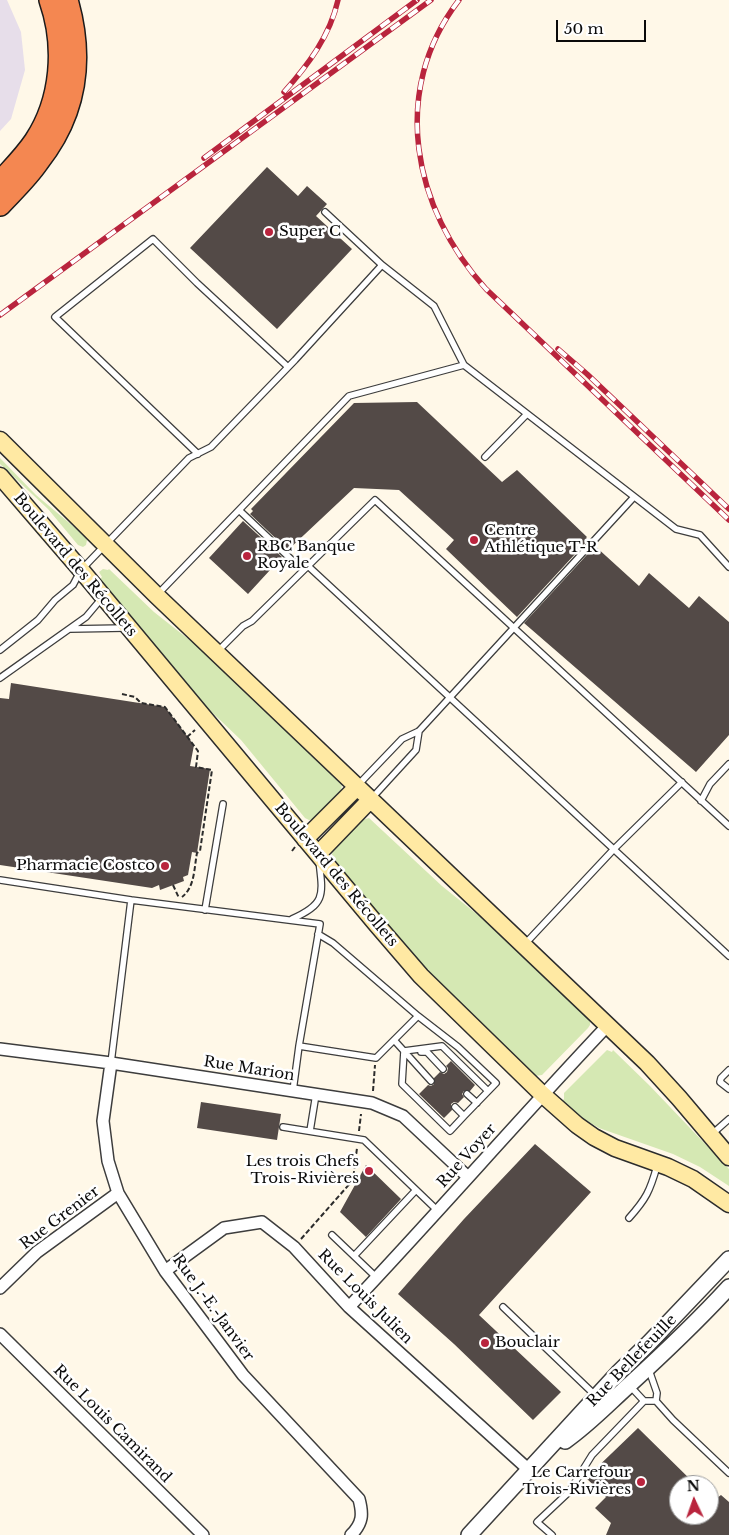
<!DOCTYPE html>
<html>
<head>
<meta charset="utf-8">
<style>
	body { margin:0 }
	#map { position:relative; width:729px; height:1535px; overflow:hidden; background:#fff8e8; font-family:"Libre Baskerville",serif }
	canvas { display:block }
	.north { position:absolute; left:669px; top:1475px; width:50px; height:50px; box-sizing:border-box; background:#fff; border:1px solid #9d9d9d; border-radius:50%; rotate:357deg; font-size:14px; font-weight:700; line-height:20px; text-align:center; color:#0a0a0a }
	.north::after { content:''; display:block; margin:auto; width:18px; height:22px; background:#b9243d; clip-path:polygon(50% 0,100% 100%,50% 72%,0 100%) }
	.scale { position:absolute; left:556px; top:20px; width:90px; height:22px; box-sizing:border-box; border:2px solid #0a0a0a; border-top:0; padding-left:6px; font-size:15px; line-height:18px; white-space:nowrap; color:#0a0a0a; -webkit-text-stroke:4px #fff; paint-order:stroke }
</style>
</head>
<body>
<div id="map">
<canvas width="729" height="1535"></canvas>
<div class="north">N</div>
<div class="scale">50 m</div>
</div>
<script>
const ctx = document.querySelector('canvas').getContext('2d');
ctx.lineJoin = 'round';
function fill(path, color) { ctx.fillStyle = color; ctx.fill(path, 'evenodd'); }
function trace(path, color, width, dash) { ctx.strokeStyle = color; ctx.lineWidth = width; ctx.lineCap = dash ? 'butt' : 'round'; ctx.setLineDash(dash || []); ctx.stroke(path); }
function label(font, color, halo, rows, align = 'center') {
  ctx.font = font + ' "Libre Baskerville",serif'; ctx.lineWidth = 5; ctx.setLineDash([]); ctx.textBaseline = 'middle'; ctx.strokeStyle = halo; ctx.fillStyle = color; for (const [text, x, y, turn = 0] of rows) {
    ctx.save(); ctx.translate(x, y); ctx.rotate((+turn || 0) * Math.PI / 180); ctx.textAlign = isNaN(turn) ? turn : align; if (halo) ctx.strokeText(text, 0, 0); ctx.fillText(text, 0, 0); ctx.restore();
  }
}
const industrial = new Path2D(`
	M0,0h7l14,32 4,38 -14,49 -11,12z`);
const green = new Path2D(`
	M0,458l36,37 50,42 1,3 -1,5 -3,2 -5,-2 -30,-36 -48,-45z
	M103,569l5,1 1,-1 45,43 52,41 136,130 -1,9 -26,27 -6,1 -4,-2 -64,-78 -44,-42 -98,-118 3,-3 -3,-5z
	M369,818l73,68 57,46 91,87v6l-2,3 -46,47 -7,1 -2,-2 -83,-79 -42,-45 -77,-92 2,-7 29,-31z
	M607,1050l5,2 1,-2 37,36 79,83v17l-29,-19 -27,-13 -74,-26 -17,-10 -20,-17 2,-2v-6z`);
const building = new Path2D(`
	M267,167l31,29 9,-10 20,18 -11,12 36,33 -75,80 -87,-81z
	M417,402l85,80 15,-12 70,67 -1,1 2,2 -71,77 -71,-68 8,-9 -55,-50 -45,-2 -66,62 -38,-36 3,-3 -2,-2 103,-106z
	M243,521l39,36 -34,37 -39,-36z
	M595,546l44,40 10,-13 40,35 10,-12 30,26v113l-33,37 -172,-149z
	M11,683l154,24 29,38 -4,21 20,3 -13,84 -5,-1 -4,23 -5,2 1,4 -24,9 -1,-5 -7,3 -152,-23v-167l9,1z
	M451,1061l24,24 -5,6h-6l-2,3 2,3 -6,6 -4,-1 -3,2 1,6 -8,8 -25,-24 9,-9 3,1 3,-2v-6l6,-6 4,2 3,-2 1,-4 -2,-2z
	M201,1102l80,12 -4,26 -80,-12z
	M535,1144l56,48 -112,123 82,77 -28,28 -79,-76 -56,-50 66,-75z
	M366,1165l35,34 -35,38 -26,-25z
	M638,1428l58,57h-17v30h30v-11l12,-9 8,7v33h-123l5,-12 -16,-15 11,-11 -20,-19z`);
const path = new Path2D(`
	M122,694l13,3 6,6 24,4 33,44 -2,16 16,3 -12,81 -3,2c-3,15 -2,34 -15,44
	M187,737l8,-7
	M292,851l3,-4
	M173,885l6,13
	M373,1091l2,-26
	M359,1131l2,-17
	M301,1239l52,-59 4,-32`);
const service = new Path2D(`
	M382,265l52,41 30,59
	M198,454l-143,-137 98,-78 44,44 91,84
	M485,457l42,-43
	M240,511l54,51 14,4 421,390
	M158,594l191,-198 115,-31 212,164 24,6 29,32
	M70,629l55,-1
	M0,650l38,-30 17,-20 18,-15 8,-15 108,-112 22,-11 84,-87 87,-95 -57,-53
	M218,651l25,-25 9,-5 123,-121 354,326
	M0,678l86,-61 16,-19
	M358,785l44,-46 17,-8 215,-234
	M372,798l44,-48 3,-19
	M701,801l9,-17 19,-20
	M0,880l131,20
	M205,910l18,-106
	M292,919c34,-15 31,-24 27,-58
	M524,945l90,-96 68,-67
	M418,1016l40,31 38,36 -32,33 -9,-9
	M394,1040l37,41
	M404,1051l-2,33 48,47 14,-15
	M404,1051l38,-5 46,45
	M421,1052h6l16,17
	M111,1063l20,-163 189,24 -21,122 77,12 42,-42 -85,-73 -15,-9
	M729,1070l-8,8 -1,4 9,7
	M293,1091l6,-45
	M467,1094l10,9
	M283,1127l81,13 74,71
	M310,1131l6,-37
	M712,1134l17,-15
	M629,1218c17,-19 21,-27 28,-52
	M332,1235l44,42
	M354,1256l62,-66
	M503,1307l93,89
	M649,1370l8,23 -1,8 17,19 56,53
	M630,1386l14,15h12
	M552,1535l-15,-13 32,-30 23,-37 52,-54`);
const minor = new Path2D(`
	M0,1049l111,14 261,40 31,13 65,61
	M111,1063l-8,58 5,40 10,32 47,78 78,104 116,124c4,15 4,24 -8,36
	M165,1271l59,-43 38,-6 32,25 55,60 180,163
	M0,1288l37,-36 81,-59
	M349,1307c88,-93 171,-189 259,-282
	M0,1334l203,201`);
const tertiary = new Path2D(`
	M565,1441c23,-16 42,-36 63,-55 35,-32 69,-64 101,-99
	M469,1535l149,-162 31,-30 80,-84`);
const secondary = new Path2D(`
	M0,440l157,156 490,467 32,35 50,59
	M0,476l81,94 296,355 44,51 121,118 35,31 17,12 21,11 53,19 25,12 36,25
	M305,839l52,-52
	M318,854l52,-54`);
const motorway = new Path2D(`
	M0,182c12,-13 25,-26 35,-41 27,-41 31,-95 15,-141
	M0,205c13,-14 27,-27 38,-43 38,-48 46,-103 29,-162`);
const rail = new Path2D(`
	M459,0c-70,91 -46,209 27,289l243,231
	M284,92c24,-27 46,-56 54,-92
	M204,158l213,-158
	M0,315l431,-315
	M558,349l29,25 142,135`);
const markers = [
	[269,232,5,"#b9243d"],
	[474,540,5,"#b9243d"],
	[247,556,5,"#b9243d"],
	[165,866,5,"#b9243d"],
	[369,1171,5,"#b9243d"],
	[485,1343,5,"#b9243d"],
	[641,1482,5,"#b9243d"]
];
const poiNames = [
	["Super C",279,232],
	["Centre",484,531],
	["Athlétique T-R",484,548],
	["RBC Banque",257,547],
	["Royale",257,564],
	["Pharmacie Costco",155,866,"right"],
	["Les trois Chefs",359,1162,"right"],
	["Trois-Rivières",359,1179,"right"],
	["Bouclair",495,1343],
	["Le Carrefour",631,1473,"right"],
	["Trois-Rivières",631,1490,"right"]
];
const streetNames = [
	["Boulevard des Récollets",75,565,50],
	["Boulevard des Récollets",336,875,50],
	["Rue Marion",249,1069,9],
	["Rue Voyer",467,1156,-48],
	["Rue Grenier",60,1218,-37],
	["Rue Louis Julien",365,1297,45],
	["Rue J.-E.-Janvier",213,1308,54],
	["Rue Bellefeuille",632,1361,-46],
	["Rue Louis Camirand",112,1424,45]
];
fill(industrial, '#e7deea');
fill(green, '#d5e8b3');
fill(building, '#534a47');
trace(service, '#3d3d3d', 8);
trace(minor, '#3d3d3d', 14);
trace(tertiary, '#3d3d3d', 18);
trace(secondary, '#2c2c2c', 19);
trace(motorway, '#1b1b1b', 24);
trace(path, '#2c2c2c', 2, [5, 2.5]);
trace(service, '#fff', 5.5);
trace(minor, '#fff', 11);
trace(tertiary, '#fff', 15);
trace(secondary, '#ffe9a3', 16);
trace(motorway, '#f48751', 21);
trace(rail, '#b9243d', 5.5);
trace(rail, '#fff', 4, [11]);
for (const [x, y, r, color] of markers) { const dot = new Path2D(); dot.arc(x, y, r, 0, 2 * Math.PI); ctx.fillStyle = color; ctx.fill(dot); trace(dot, '#fff', 2); }
label('15px', '#0a0a0a', '#fff', poiNames, 'left');
label('15px', '#0a0a0a', '#fff', streetNames);
</script>
</body>
</html>
